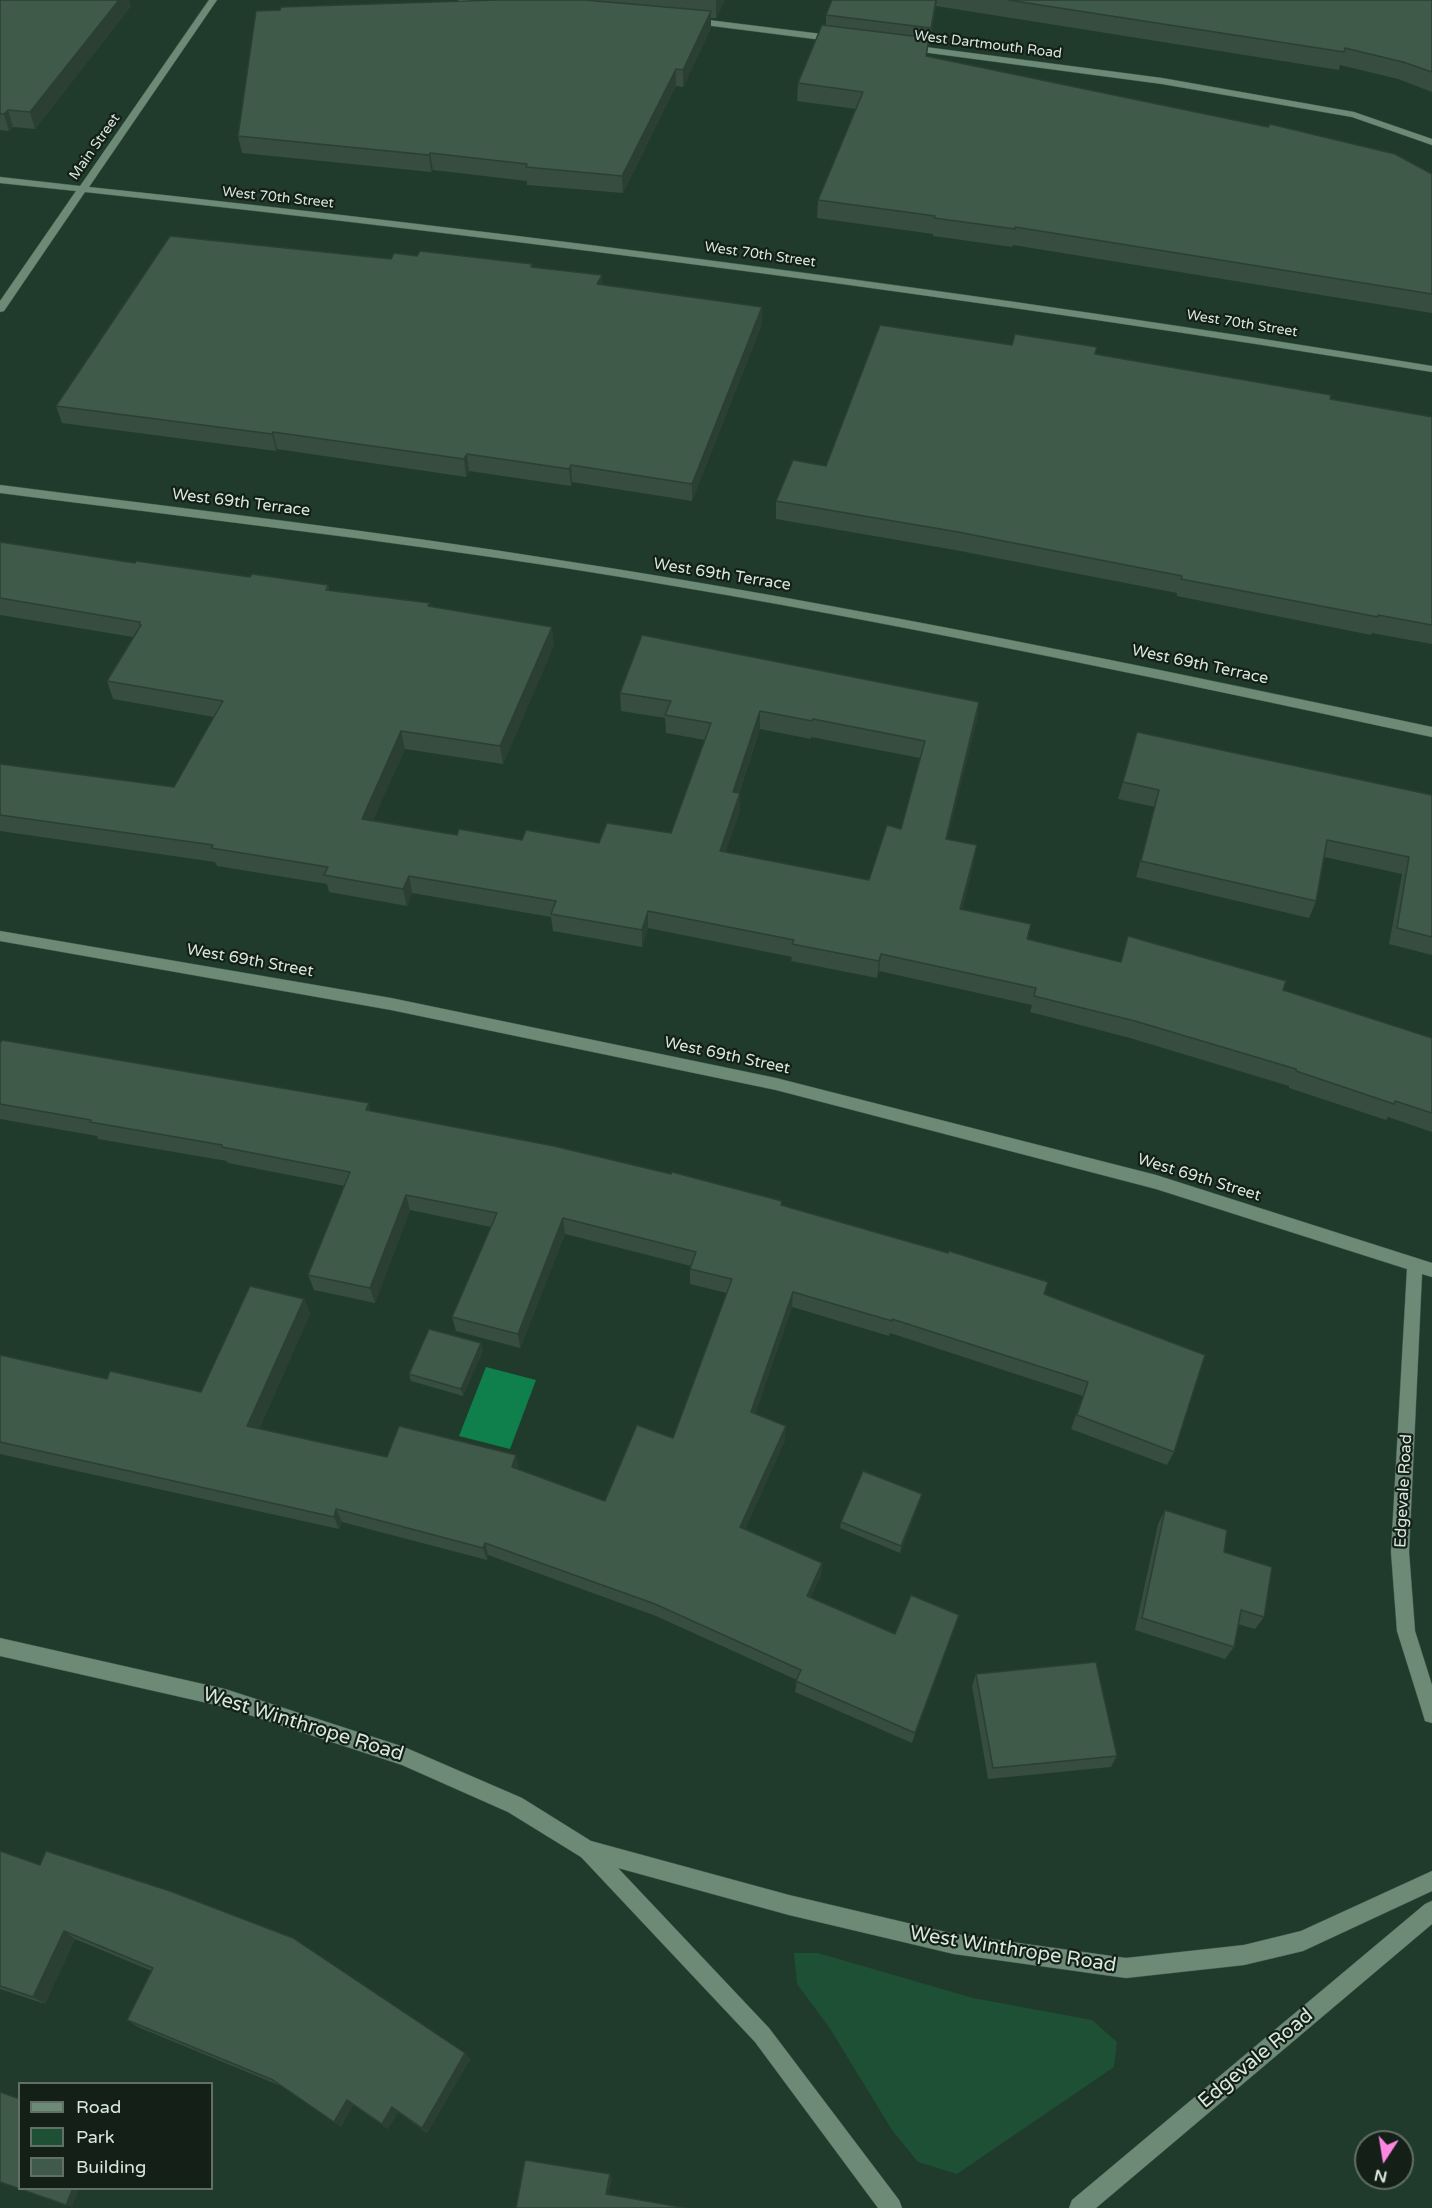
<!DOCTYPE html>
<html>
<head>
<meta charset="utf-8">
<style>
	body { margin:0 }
	#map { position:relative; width:1432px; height:2208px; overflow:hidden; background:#203b2b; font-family:"Varela Round",sans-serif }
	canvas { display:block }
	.legend { position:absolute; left:18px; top:2082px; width:195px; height:108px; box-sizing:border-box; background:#131f17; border:2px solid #626f66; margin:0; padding:8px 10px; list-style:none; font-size:18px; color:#d8e8dd }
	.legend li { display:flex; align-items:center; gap:12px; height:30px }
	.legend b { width:30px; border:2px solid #626f66 }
	.north { position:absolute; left:1354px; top:2130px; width:60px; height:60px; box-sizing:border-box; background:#131f17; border:2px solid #626f66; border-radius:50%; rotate:192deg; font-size:16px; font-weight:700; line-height:24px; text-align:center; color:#d8e8dd }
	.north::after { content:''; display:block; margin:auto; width:21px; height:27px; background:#fd86e2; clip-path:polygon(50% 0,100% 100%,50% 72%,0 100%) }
</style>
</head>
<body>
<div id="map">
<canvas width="1432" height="2208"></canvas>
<ul class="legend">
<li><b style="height:8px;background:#6d8a77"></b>Road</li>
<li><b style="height:16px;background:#1d5034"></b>Park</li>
<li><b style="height:16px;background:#3f5a49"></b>Building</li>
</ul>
<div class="north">N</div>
</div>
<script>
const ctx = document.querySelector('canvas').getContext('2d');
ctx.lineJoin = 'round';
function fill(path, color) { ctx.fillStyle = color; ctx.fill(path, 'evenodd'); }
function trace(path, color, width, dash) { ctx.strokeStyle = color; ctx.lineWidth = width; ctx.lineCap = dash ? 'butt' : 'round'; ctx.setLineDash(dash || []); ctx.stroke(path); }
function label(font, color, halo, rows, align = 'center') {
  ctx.font = font + ' "Varela Round",sans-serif'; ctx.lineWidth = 4.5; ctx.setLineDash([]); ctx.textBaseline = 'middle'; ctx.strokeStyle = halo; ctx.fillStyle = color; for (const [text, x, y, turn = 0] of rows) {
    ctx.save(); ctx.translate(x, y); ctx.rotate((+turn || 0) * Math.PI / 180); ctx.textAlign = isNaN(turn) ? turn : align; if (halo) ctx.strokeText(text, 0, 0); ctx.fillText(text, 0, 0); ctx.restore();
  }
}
const green = new Path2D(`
	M794,1953h24l155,45 119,22 25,22 -3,25 -157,107 -39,-12 -26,-32 -63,-103 -32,-43z`);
const water = new Path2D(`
	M486,1367l50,13 -26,69 -51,-13z`);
const minor = new Path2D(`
	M209,0h8l-128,187c449,48 897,106 1343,179v6c-447,-73 -896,-131 -1347,-180l-81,119 -4,1v-11l76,-110 -76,-8v-6l80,9z
	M458,0h33l2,2c-7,5 -28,3 -35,-2z
	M692,18l146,18 4,3 -4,3 -149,-19v-4z
	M910,45l252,33 192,34 78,27v6l-80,-28 -190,-33 -255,-34 -1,-2z
	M0,485c188,24 377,46 565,76 291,45 579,105 867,166v10c-288,-62 -576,-123 -867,-169 -188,-29 -377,-51 -565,-75z
	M0,931l391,67 385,80 380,97 276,88v14l-10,-3 -13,278 6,79 17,54v38l-7,-2 -2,-7 -26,-83 -6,-79 16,-283 -251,-80 -380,-99 -385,-80 -391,-69z
	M0,1638l225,51 179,58 118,51 69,43 198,54 165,39 172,24 118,-13 57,-14 131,-60v20l-129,60 -59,14 -118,13 -172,-24 -165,-39 -171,-47 151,160 130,172 3,8h-24l-123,-166 -174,-185 -73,-45 -106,-47 -177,-58 -225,-51z
	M1432,1901v23l-336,284h-27l3,-8 353,-296z`);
const wall = new Path2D(`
	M0,0l131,6 -96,123 -22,-2 -4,4 -9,-1z
	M486,0h239l-9,18h-5v10l-28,59 -7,-1 -53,107 -96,-8v-4l-94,-11 -2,2 -189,-19 -4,-17z
	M832,0h600v92l-34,-13 -58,-14 -1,5 -403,-64 -7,39h-1l-1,11 505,118v139l-419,-68 -1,2 -79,-11v-2l-116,-16 1,-18 38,-91 -59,-8 1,-18 28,-58v-10z
	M391,259l141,5 1,3 69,18 160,22v17l-70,177 -120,-19 -1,4 -102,-15 -3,6 -189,-28 -1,2 -214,-28 -6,-17z
	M1012,345l84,9 234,45 102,18v227l-60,-11 -1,2 -194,-39v-3l-222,-43 -179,-31v-18l50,-35z
	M0,542l135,21 115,14 78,8 1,5 101,16 124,39 -51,119 -98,-15 -32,71 84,15 65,5 77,3 72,-10 34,-93 -39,-7 -1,-15 -44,-7 -1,-18 359,9 -2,17 -30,120 27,23 -12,47 69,15 -3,15 93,23 162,28 149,48v94l-44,-15 -2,3 -97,-32v-2l-159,-48 -100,-26 2,-7 -153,-34 -2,7 -86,-17 1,-4 -144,-29 -6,19 -89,-16 -2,-14 -139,-24 -5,13 -78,-14 -2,-8 -110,-18 -2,-4 -215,-31v-67l174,23 40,-70 -101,-18 -6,-18 26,-44 -133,-22zM760,729l51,10v-2l109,21 -19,71 -32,51 -144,-28 15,-41 -1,-18z
	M1123,782l309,13v160l-43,-11 13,-70 -78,-17 -8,44 -7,17 -173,-41 19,-70 -37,-8z
	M0,1042l371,69 411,95 262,88 130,158 -7,13 -96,-36 12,-33 -193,-63 -1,3 -97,-29 -37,107 30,26 -40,89 77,34 -1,12 -11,23 85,36 64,-19 -47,128 -117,-51 2,-12 -141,-64 -168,-61 -1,5 -145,-38 -3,7 -339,-75v-99l107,24 94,13 103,-93 6,15 -51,115 128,28 132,11v1l86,32 68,-63 54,-145 -37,-9v-15l1,-3 -126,-32 -45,114 -64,-17 -4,-14 39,-90 -81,-17 -35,93 -61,-13 -6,-15 37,-89 -117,-23 -1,-2 -129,-22 -1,-3 -97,-17z
	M483,1350l-20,46 -52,-15 -2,-7z
	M922,1494l-2,7 -20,52 -60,-25 1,-6z
	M1165,1510l59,42 40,65 -9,12 -17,-5 -4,23 -9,12 -90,-29 23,-106z
	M976,1674l141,82 -6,11 -123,12 -16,-93z
	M0,1851l465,202 5,6 -43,74 -29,-21 -10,17 -35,-24 -12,22 -60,-41 -143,-59 -11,-7 25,-49 -77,-32 -30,65 -45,-15z`);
const shadedWall = new Path2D(`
	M119,0h10l2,6 -96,123 -5,-17z
	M717,0h8l-9,18v-17z
	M936,0h1l-1,6 -7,39 2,-17z
	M711,11v17l-28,59v-17z
	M676,69v17l-53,107 -1,-17z
	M8,110l5,17 -4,4 -5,-17z
	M430,153l3,17 -2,2 -2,-17z
	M602,275l1,17 -6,-8z
	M762,307v17l-70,177v-17z
	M273,432l4,17 -1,2 -4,-17z
	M467,454l2,17 -3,6 -2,-18z
	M571,465l1,17 -1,4 -2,-17z
	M552,627l2,18 -51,119 -3,-18z
	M979,702l-2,17 -34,137 3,-17z
	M760,711v18l-27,80v-17z
	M401,731l4,18 -39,87 -4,-17z
	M740,793v18l-20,58v-18z
	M977,845l-3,17 -17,64 3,-17z
	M409,876l3,17 -5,13 -4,-17z
	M648,911v17l-6,19v-17z
	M881,954l-2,17 -2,7 2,-17z
	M369,1103l4,16 -7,-9z
	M406,1195l4,15 -35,93 -5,-15z
	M563,1218l2,16 -45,114 -2,-14z
	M793,1292l-1,15 -41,119v-14z
	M304,1299l6,15 -56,126 -7,-14z
	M481,1343l2,7 -20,46 -2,-7z
	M786,1426l-1,14 -45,100v-13z
	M516,1455l3,13 -4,12 -3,-13z
	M922,1494l-2,7 -20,52 1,-7z
	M336,1509l6,13 -3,7 -5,-12z
	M485,1543l3,12 -1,5 -4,-12z
	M822,1563l-1,12 -15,33 1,-12z
	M959,1615l-4,11 -43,117 3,-10z
	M64,1931l11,8 -30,65 -12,-7z
	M465,2053l5,6 -43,74 -5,-5z
	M347,2100l6,5 -12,22 -7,-5z
	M392,2107l6,5 -10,17 -6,-5z
	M610,2174l2,4 -4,20 -2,-4z
	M73,2188h7l-8,19 -6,-2z`);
const building = new Path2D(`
	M0,0h119l-89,112 -22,-2 -4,4h-4z
	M495,0h90l126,11 -28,59 -7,-1 -54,107 -96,-9 1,-3 -97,-11 -1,2 -191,-19 18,-125 24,-1 1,-3z
	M832,0h104l-5,28 -105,-13z
	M1008,0h424v72l-29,-10 -58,-14 -1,4z
	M822,25l107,13 -3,18 342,71 2,-3 125,30 37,20v120l-417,-67v2l-81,-11 1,-2 -117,-16 45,-108 -65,-9z
	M170,236l221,23 3,-6 23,3 3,-5 112,13 -1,3 71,8 -5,9 165,23 -70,177 -121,-19 -2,4 -102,-15 -3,5 -191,-27 -1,2 -216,-28z
	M880,325l132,20 3,-11 82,13 -2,7 236,41 -1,4 102,18v208l-54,-10v2l-197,-38 1,-3 -224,-44 -182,-31 17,-41 33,6z
	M0,542l135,21 1,-2 114,16 2,-3 76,11 -2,5 104,13 -2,3 124,21 -52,119 -99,-15 -39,88 95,16 2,-6 63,11 4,-10 73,13 8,-20 64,10 40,-110 -46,-8 6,-14 -51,-8 22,-58 337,67 -33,137 31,6 -17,64 71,15 -4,15 94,23 7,-26 158,45 -3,9 149,48v75l-37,-12 -1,3 -98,-33v-2l-161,-48 -101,-25 2,-8 -155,-34 -2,7 -87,-17 2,-4 -146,-29 -6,19 -91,-16 5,-13 -147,-25 -6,13 -79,-14 4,-8 -117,-19 2,-3 -213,-30v-51l174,23 49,-86 -116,-20 34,-56 -2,-1 1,-2 -140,-24zM760,711l52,10 1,-2 112,22 -24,88 -14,-4 -18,55 -149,-29 20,-58 -7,-1z
	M1137,732l295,63v142l-35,-9 12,-71 -82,-17 -11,61 -175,-40 18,-71 -36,-8z
	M2,1040l367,63 -3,7 188,36 117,28 1,-2 110,29 -1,4 167,48 1,-2 99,31 -4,12 161,61 -31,97 -97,-37 11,-33 -196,-63v2l-99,-29 -42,120 35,14 -46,101 82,36 -15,33 88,38 16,-39 48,20 -44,118 -119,-52 5,-11 -146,-66 -170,-61 -2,5 -147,-39 -2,8 -334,-75v-87l107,24 3,-8 91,21 49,-106 54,13 -57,127 140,31 12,-31 117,29 -4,12 93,34 32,-76 36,13 59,-159 -42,-10 6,-17 -133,-34 -45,116 -66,-17 45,-104 -91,-18 -36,93 -62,-13 42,-103 -128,-25v-2l-132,-23 1,-2 -91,-16v-62h1z
	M429,1329l52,14 -20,46 -52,-15z
	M863,1471l59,23 -21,52 -60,-24z
	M1165,1510l62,20 -3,22 48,15 -8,50 -23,-7 -7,37 -92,-29z
	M1096,1662l21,94 -124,12 -17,-94z
	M0,1851l40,14 6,-14 124,40 123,47 172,115 -43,75 -30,-21 -10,17 -35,-24 -13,22 -61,-42 -146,-60 26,-52 -89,-37 -31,66 -33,-11z
	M0,2092l20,7v89h53l-7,17 -66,-23z
	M525,2160l85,14 -4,20 80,14h-170z`);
const farStreetnames = [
	["West Dartmouth Road",988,45,7],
	["Main Street",95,147,-55],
	["West 70th Street",278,198,6],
	["West 70th Street",760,255,8],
	["West 70th Street",1242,324,9]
];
const streetNames = [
	["West 69th Terrace",241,503,7],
	["West 69th Terrace",722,575,9],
	["West 69th Terrace",1200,665,12],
	["West 69th Street",250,961,10],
	["West 69th Street",727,1056,12],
	["West 69th Street",1199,1178,17],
	["Edgevale Road",1404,1491,-87]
];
const nearStreetnames = [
	["West Winthrope Road",303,1725,17],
	["West Winthrope Road",1013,1950,9],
	["Edgevale Road",1256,2059,-40]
];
fill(green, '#1d5034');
fill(water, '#0f7f4c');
trace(minor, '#42594c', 1);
fill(minor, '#6d8a77');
fill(wall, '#364d3f');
fill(shadedWall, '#2c3f33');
fill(building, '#3f5a49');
trace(building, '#2c3f33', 1.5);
label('14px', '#d8e8dd', '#131f17', farStreetnames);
label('16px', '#d8e8dd', '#131f17', streetNames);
label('20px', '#d8e8dd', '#131f17', nearStreetnames);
</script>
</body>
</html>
